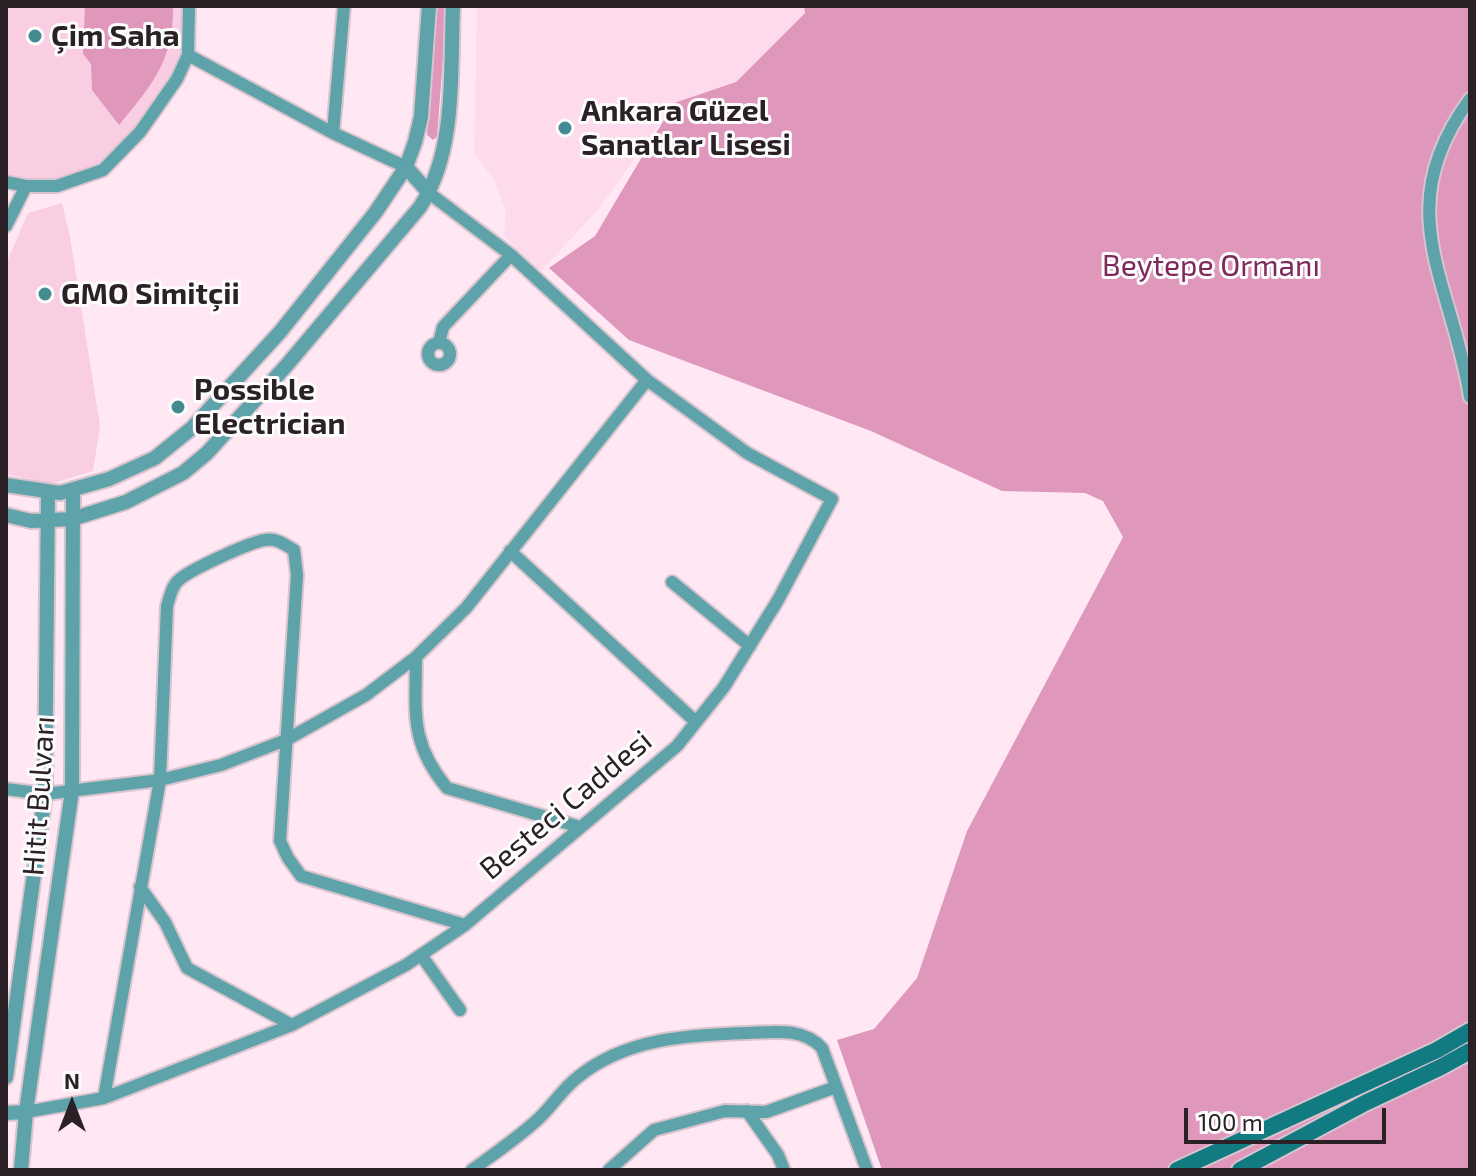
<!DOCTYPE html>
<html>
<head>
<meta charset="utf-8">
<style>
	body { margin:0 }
	#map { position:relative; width:1476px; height:1176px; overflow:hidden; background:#ffe8f3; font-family:"Exo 2",sans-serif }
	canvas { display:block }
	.frame { position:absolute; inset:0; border:8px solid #2a2025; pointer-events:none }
	.north { position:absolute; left:32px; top:1064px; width:80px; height:80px; -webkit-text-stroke:6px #fcfcfc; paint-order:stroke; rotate:0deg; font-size:22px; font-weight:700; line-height:32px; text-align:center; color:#2a2025 }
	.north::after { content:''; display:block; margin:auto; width:28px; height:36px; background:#2a2025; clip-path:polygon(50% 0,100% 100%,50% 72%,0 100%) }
	.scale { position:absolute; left:1184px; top:1108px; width:202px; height:36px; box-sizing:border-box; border:4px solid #2a2025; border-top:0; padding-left:10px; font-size:24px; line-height:28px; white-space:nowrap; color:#2a2025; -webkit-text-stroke:6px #fcfcfc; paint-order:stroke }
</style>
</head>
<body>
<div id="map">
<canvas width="1476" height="1176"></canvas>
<div class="frame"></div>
<div class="north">N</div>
<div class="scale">100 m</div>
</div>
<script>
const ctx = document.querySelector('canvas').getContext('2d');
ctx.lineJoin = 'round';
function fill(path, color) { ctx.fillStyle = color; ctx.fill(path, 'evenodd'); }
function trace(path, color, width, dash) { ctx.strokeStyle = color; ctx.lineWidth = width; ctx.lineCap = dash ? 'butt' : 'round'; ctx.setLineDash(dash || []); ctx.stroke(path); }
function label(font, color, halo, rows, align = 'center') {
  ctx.font = font + ' "Exo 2",sans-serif'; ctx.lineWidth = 6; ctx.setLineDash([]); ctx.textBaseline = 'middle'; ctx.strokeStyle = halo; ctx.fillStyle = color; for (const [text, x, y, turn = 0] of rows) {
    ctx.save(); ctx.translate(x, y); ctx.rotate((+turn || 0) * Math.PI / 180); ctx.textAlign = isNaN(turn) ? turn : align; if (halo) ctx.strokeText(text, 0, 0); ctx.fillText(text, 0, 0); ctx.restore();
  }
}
const built = new Path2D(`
	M477,6h327l1,7 -69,69 -62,21 -76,107 -58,62 -36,-36 2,-24 -11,-30 -21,-29z`);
const green = new Path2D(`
	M6,6h183l1,9 -13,64 -74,91 -46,16 -51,-4z
	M62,203l8,34 30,189 -7,45 -42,13 -45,-10v-210l22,-51z`);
const forest = new Path2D(`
	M85,6h88c1,54 -21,79 -54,119l-27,-35 -1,-26 -8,-10z
	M436,6h11l-10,131 -4,3 -6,-5z
	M804,6h666v1164h-588l-45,-130 37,-11 43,-51 50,-147 156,-294 -20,-36 -18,-8 -83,-2 -131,-60 -242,-91 -80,-72 46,-32 79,-133 62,-21 69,-69z`);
const minor = new Path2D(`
	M188,55l145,78 73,34
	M1470,99c-82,111 -18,182 0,298
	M333,133l11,-127
	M6,182l20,4h31l46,-16 37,-38 37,-53 11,-24 1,-49
	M6,226l20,-40
	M439,343l4,-16 68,-72
	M428 354a11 11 0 1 1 22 0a11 11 0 1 1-22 0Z
	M510,551l186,171
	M672,582l78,64
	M416,657c0,55 -7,85 31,131l133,39
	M6,789l39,5 115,-14 61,-15 65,-25 80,-45 50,-38 50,-49 181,-228 -136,-125 -82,-62
	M140,887l25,35 22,46 105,57
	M421,955l39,55
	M104,1098l56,-318 7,-174c3,-10 5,-21 13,-27 12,-10 70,-37 85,-39 11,-2 19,4 29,10l3,25 -17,266 8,17 13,18 164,49
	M747,1111l31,44 6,15
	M26,1112l78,-14 188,-73 114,-60 59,-40 212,-179 47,-59 54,-87 54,-101 -85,-46 -100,-73
	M472,1170c22,-16 44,-31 64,-49 15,-13 26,-32 42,-44 48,-39 110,-42 169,-44 26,-1 56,-6 75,15l45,122
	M609,1170l45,-40 71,-19 41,1 70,-25`);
const tertiary = new Path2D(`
	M406,167l23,26
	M6,485l54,8 49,-14 46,-21 37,-30 88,-96 95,-119 31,-46 9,-25 6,-25 8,-111
	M6,515l25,6 41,-2 54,-17 57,-29 24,-20 79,-87 134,-159c37,-57 30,-135 33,-201
	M6,1077l39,-283 3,-302
	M6,1113l20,-1
	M21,1170l5,-58 46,-321 1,-301`);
const secondary = new Path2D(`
	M1177,1170l260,-120 33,-19
	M1240,1170l125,-67 76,-36 29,-16`);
const markers = [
	[35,36,8,"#438b90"],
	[565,128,8,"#438b90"],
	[45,294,8,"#438b90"],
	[178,407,8,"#438b90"]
];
const poiNames = [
	["Çim Saha",51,36],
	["Ankara Güzel",581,111],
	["Sanatlar Lisesi",581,145],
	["GMO Simitçii",61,294],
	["Possible",194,390],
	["Electrician",194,424]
];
const parkNames = [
	["Beytepe Ormanı",1211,266]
];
const streetNames = [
	["Hitit Bulvarı",39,796,-86],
	["Besteci Caddesi",566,805,-40]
];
fill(built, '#fedbec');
fill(green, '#f9cde2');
fill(forest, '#df97bc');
trace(minor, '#d9c4ce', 16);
trace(tertiary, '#d9c4ce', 18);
trace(secondary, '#d9c4ce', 20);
trace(minor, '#5da3a9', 12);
trace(tertiary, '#5da3a9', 14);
trace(secondary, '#127a81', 16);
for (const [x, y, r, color] of markers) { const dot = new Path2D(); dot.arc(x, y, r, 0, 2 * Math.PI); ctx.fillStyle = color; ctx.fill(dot); trace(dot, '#fcfcfc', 3); }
label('bold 30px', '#2a2025', '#fcfcfc', poiNames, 'left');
label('30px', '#7d295b', '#fcfcfc', parkNames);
label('30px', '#2a2025', '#fcfcfc', streetNames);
</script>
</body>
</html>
